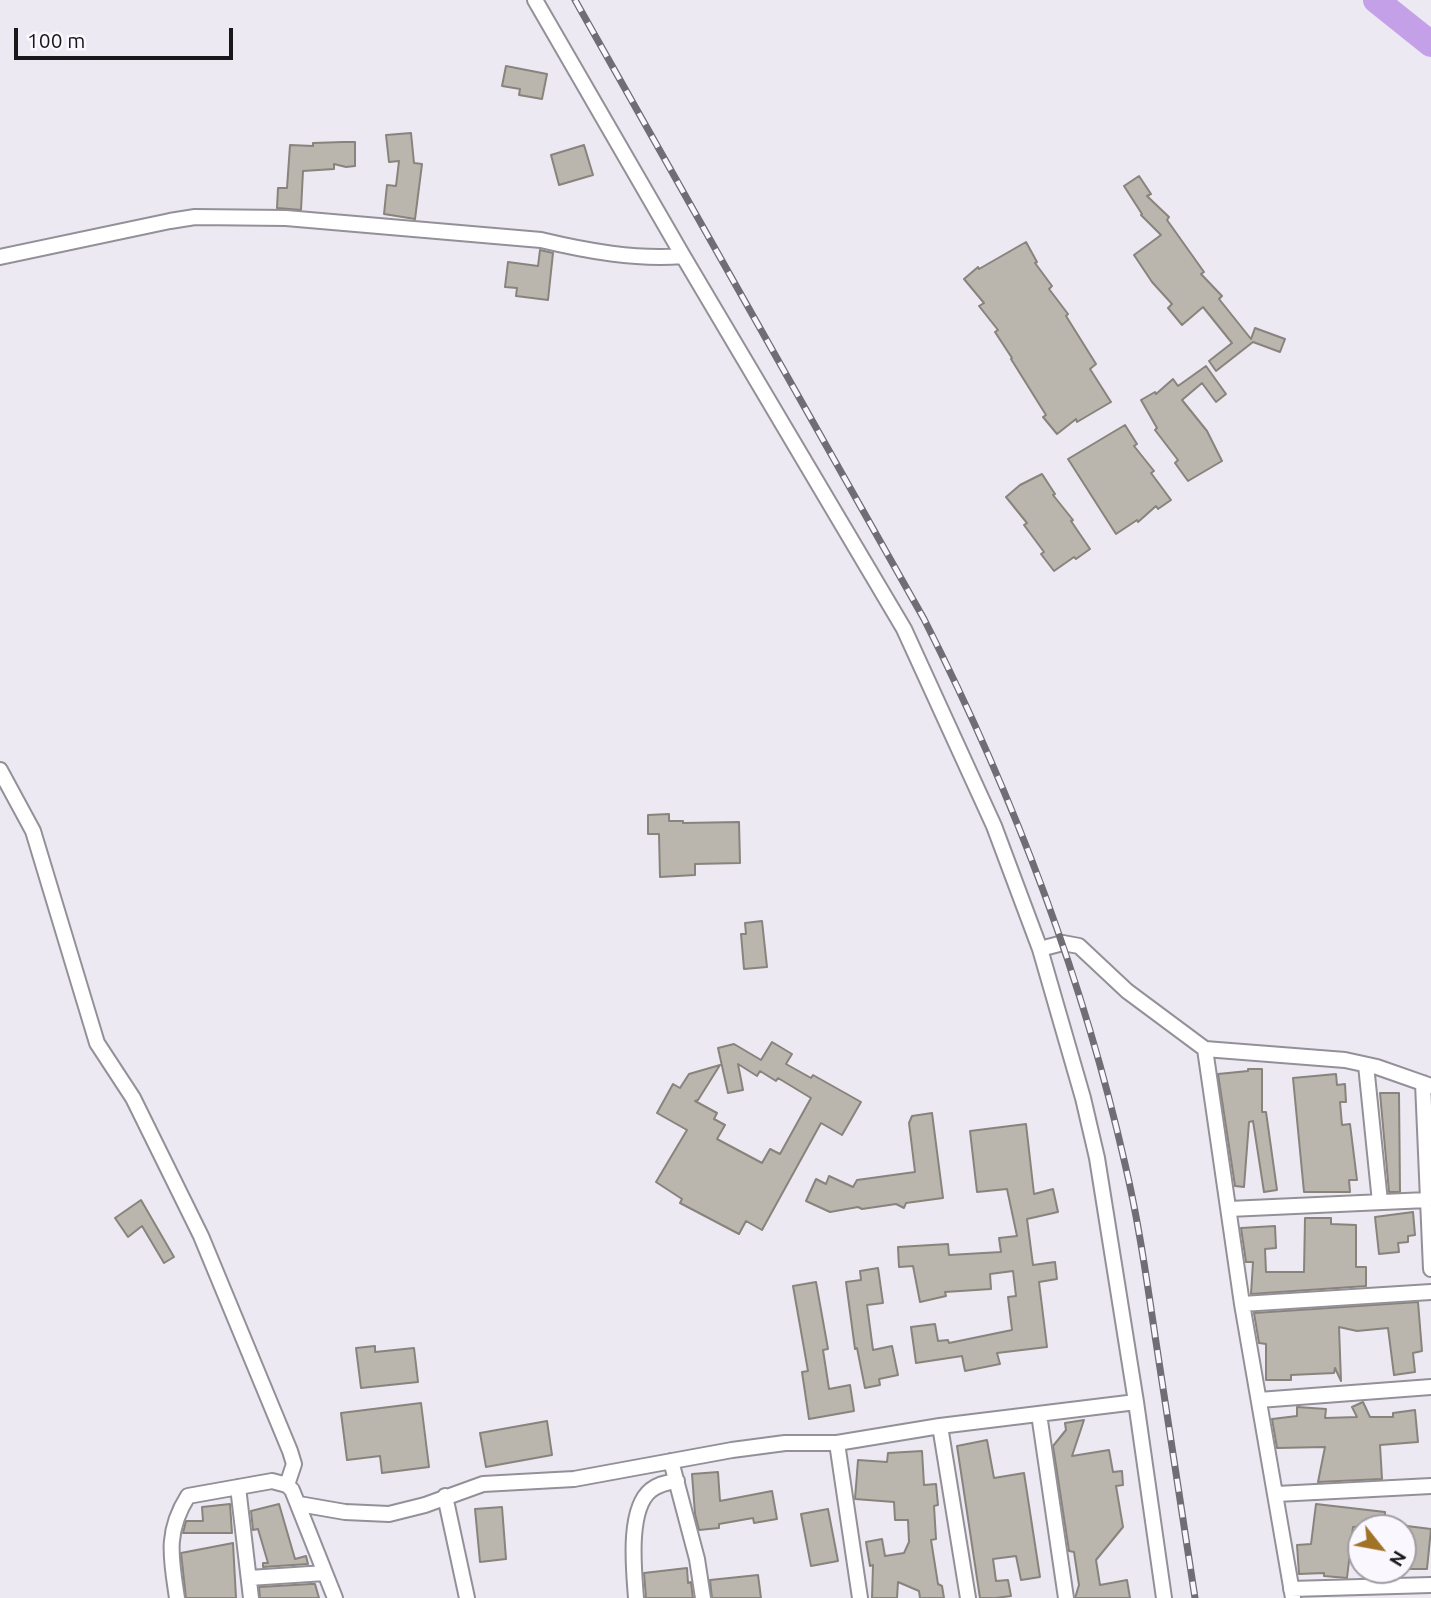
<!DOCTYPE html>
<html>
<head>
<meta charset="utf-8">
<style>
	body { margin:0 }
	#map { position:relative; width:1431px; height:1598px; overflow:hidden; background:#ede9f2; font-family:Ubuntu,sans-serif }
	canvas { display:block }
	.north { position:absolute; left:1347px; top:1514px; width:70px; height:70px; box-sizing:border-box; background:#faf7fe; border:2px solid #a09da3; border-radius:50%; rotate:121deg; font-size:19px; font-weight:700; line-height:28px; text-align:center; color:#18171a }
	.north::after { content:''; display:block; margin:auto; width:24px; height:32px; background:#a17326; clip-path:polygon(50% 0,100% 100%,50% 72%,0 100%) }
	.scale { position:absolute; left:14px; top:28px; width:219px; height:32px; box-sizing:border-box; border:4px solid #18171a; border-top:0; padding-left:9px; font-size:21px; line-height:24px; white-space:nowrap; color:#18171a; -webkit-text-stroke:5px #faf7fe; paint-order:stroke }
</style>
</head>
<body>
<div id="map">
<canvas width="1431" height="1598"></canvas>
<div class="north">N</div>
<div class="scale">100 m</div>
</div>
<script>
const ctx = document.querySelector('canvas').getContext('2d');
ctx.lineJoin = 'round';
function trace(path, color, width, dash) { ctx.strokeStyle = color; ctx.lineWidth = width; ctx.lineCap = dash ? 'butt' : 'round'; ctx.setLineDash(dash || []); ctx.stroke(path); }
function fill(path, color) { ctx.fillStyle = color; ctx.fill(path, 'evenodd'); }
const river = new Path2D(`
	M1376,0l55,44`);
const building = new Path2D(`
	M506,66l41,8 -5,25 -23,-4 1,-6 -18,-3z
	M411,133l3,30 8,1 -7,55 -31,-5 3,-29 9,1 3,-25 -10,1 -3,-27z
	M343,142h12v24l-9,1 -12,-3v5l-31,2 -2,39 -24,-2 1,-20h9l3,-43 23,1v-3z
	M584,145l9,30 -34,10 -8,-30z
	M1139,176l12,18 -4,2 22,21 -2,3 37,52 -3,2 21,22 -3,3 32,40 4,-11 30,11 -5,13 -27,-10 -37,29 -7,-10 23,-18 -29,-36 -21,18 -14,-17 4,-4 -20,-22 -18,-27 27,-20 -20,-20 1,-1 -18,-28z
	M1026,242l11,20 -2,1 17,23 -3,3 19,25 -2,2 30,48 -6,5 21,33 -34,20 -1,-3 -19,15 -14,-17 3,-2 -35,-56 1,-1 -17,-26 3,-2 -19,-24 5,-3 -20,-24 14,-12 1,2z
	M540,250l13,3 -5,47 -32,-4 1,-8 -12,-1 3,-25 30,4z
	M1206,366l20,28 -10,8 -14,-19 -20,17 25,31 15,30 -34,20 -13,-18 3,-3 -23,-30 2,-2 -16,-28 14,-8 1,2 17,-15 5,7z
	M1125,425l12,19 -3,2 20,25 -3,2 20,27 -13,9 -2,-3 -18,16 -1,-2 -21,14 -48,-75z
	M1042,474l13,20 -2,1 20,25 -2,1 19,28 -14,10 -2,-2 -20,14 -13,-17 3,-2 -20,-27 3,-2 -21,-26 14,-12z
	M669,814v7h14v2l56,-1 1,41 -45,1v11l-35,2 -1,-43h-11v-19z
	M762,921l5,46 -23,2 -3,-35h5l-1,-11z
	M772,1042l20,12 -6,10 25,14 2,-3 48,27 -19,33 -21,-12 -59,107 -16,-9 -7,13 -59,-31 2,-4 -26,-17 31,-52 -30,-17 16,-29 7,4 9,-14 31,-9 -22,35 -3,1 22,12 -3,6 11,6 -8,14 45,24 8,-14 10,5 31,-56 -33,-20 -2,3 -16,-10 -3,5 -19,-12 5,26 -15,3 -10,-45 16,-4 27,16z
	M1248,1069h14v43h4l11,78 -13,2 -11,-71 -4,1 -5,65 -9,-1 -17,-112 30,-3z
	M1336,1074l1,11 8,-1 1,18h-6l2,23 8,-1 7,56h-8l1,12h-46l-11,-114z
	M1380,1093h19l1,99h-11z
	M932,1113l11,85 -37,5 -2,5 -8,-4 -34,5 -4,-2 -28,5 -24,-11 10,-22 10,5 3,-8 24,11 4,-7 58,-8 -6,-49 3,-7z
	M1026,1124l8,70 19,-5 5,23 -31,7 6,46 22,-3 2,17 -18,3 8,65 -50,6 3,11 -35,7 -3,-15 -46,7 -5,-36 24,-3 3,17 10,-1 1,3 63,-13 -4,-33 8,-1 -3,-25 -23,3 1,15 -46,3 1,4 -26,6 -7,-36 -14,1 -1,-20 50,-3 1,11 52,-3 -2,-14 18,-2 -10,-47 -30,3 -7,-61z
	M141,1200l33,57 -10,6 -22,-37 -14,11 -13,-19z
	M1413,1212l2,23 -7,1v6l-10,1 1,9 -20,2 -4,-37z
	M1305,1218h26v6l25,1v42h10v19l-115,8 2,-32h-7l-5,-34 34,-2 1,22 -11,1 1,23h38z
	M878,1268l5,35 -16,2 6,45 19,-4 6,29 -19,4 1,6 -15,3 -8,-40 -2,1 -9,-67 15,-2 -1,-9z
	M816,1282l12,67 -5,1 6,39 21,-4 4,26 -45,8 -7,-47 6,-1 -15,-85z
	M1418,1302l4,49 -9,2 2,19 -21,3 -6,-47 -31,3 -18,-4 2,54 -6,-13 -1,5 -43,2v5h-25v-36l-7,-1 -5,-30z
	M375,1346v6l39,-4 4,34 -57,6 -5,-40z
	M1363,1402l7,15h23v-4l22,-3 3,32 -38,3 2,34 -64,3 7,-35 -48,1 -5,-29 25,-3v-9l29,2 -1,9 32,-1 -5,-10z
	M421,1403l8,64 -47,6 -2,-17 -33,4 -6,-47z
	M1084,1420l-12,36 37,-6 4,22 9,-1 1,14 -7,1 7,41 -27,33 4,25 27,-5 3,18h-55l4,-13 -5,-33 -5,-1 -16,-105 13,-16 -1,-7z
	M547,1421l5,34 -66,12 -6,-34z
	M987,1440l7,38 30,-5 16,104 -19,3 -5,-24 -23,3 3,22 12,-1 3,16 -15,2h-16l-23,-152z
	M922,1451l2,34 12,-1 2,21 -4,1 2,33 -5,1 7,44 4,2 2,12h-24l-1,-7 -21,-9 -1,16h-25l1,-33 -3,1 -4,-24 16,-3 3,17 19,-3 5,-11 -1,-22h-13l-1,-18 -39,-3 3,-39 29,2 1,-9z
	M718,1472l2,29 52,-10 5,28 -23,4 -1,-5 -34,6v4l-20,2 -4,-16 -3,-40z
	M230,1504l2,29h-49l3,-12h17l-1,-14z
	M279,1504l16,55 11,-3 2,8 -45,3v-4h5l-10,-34 -5,1 -2,-19z
	M1316,1504l69,8v13l-32,2 -6,51 -23,-2v-3l-25,1 -2,-29 14,-1z
	M502,1507l4,52 -26,3 -5,-53z
	M828,1509l10,52 -27,5 -10,-52z
	M1407,1526l24,3 -4,40h-24z
	M233,1543l3,55h-50l-5,-45z
	M687,1568l1,15 3,-1 2,16h-47l-2,-25z
	M758,1575l3,23h-49l-2,-18z
	M311,1584h4l4,14h-59l-1,-11z`);
const street = new Path2D(`
	M535,0l148,256 221,373 90,197 46,123 43,149 14,60 39,244 28,196
	M0,257l170,-36 25,-4 91,1 255,22c46,11 95,20 142,16
	M0,770l33,61 64,212 36,55 68,138 89,215 4,13 -7,21
	M1040,949l23,-6 16,3 48,45 78,58 140,11 32,7 54,19
	M1205,1049l37,255 51,294
	M1366,1065l14,137
	M1423,1083l8,186
	M1229,1209l198,-9
	M1242,1304l189,-12
	M1259,1400l172,-13
	M1039,1414l27,184
	M940,1426l28,172
	M837,1443l23,155
	M671,1461l26,98 6,39
	M238,1487l13,111
	M1277,1494l154,-8
	M445,1496l22,102
	M299,1504l46,8 44,2 36,-9 58,-21 91,-5 158,-29 53,-7h52l103,-17 196,-24
	M249,1578l76,-5
	M1291,1589l140,-4
	M177,1598c-6,-40 -12,-66 11,-102l84,-15 15,4 5,5 43,108
	M636,1598c-2,-27 -9,-89 15,-108 8,-6 17,-8 26,-9`);
const rail = new Path2D(`
	M575,0l349,619c88,174 158,355 201,545 14,59 22,118 31,178 13,85 26,171 39,256`);
trace(river, '#c3a0e8', 26);
fill(building, '#bab5ad');
trace(building, '#88837c', 2);
trace(street, '#949098', 18);
trace(street, '#fff', 14);
trace(rail, '#706e74', 7);
trace(rail, '#faf7fe', 4.5, [13]);
</script>
</body>
</html>
